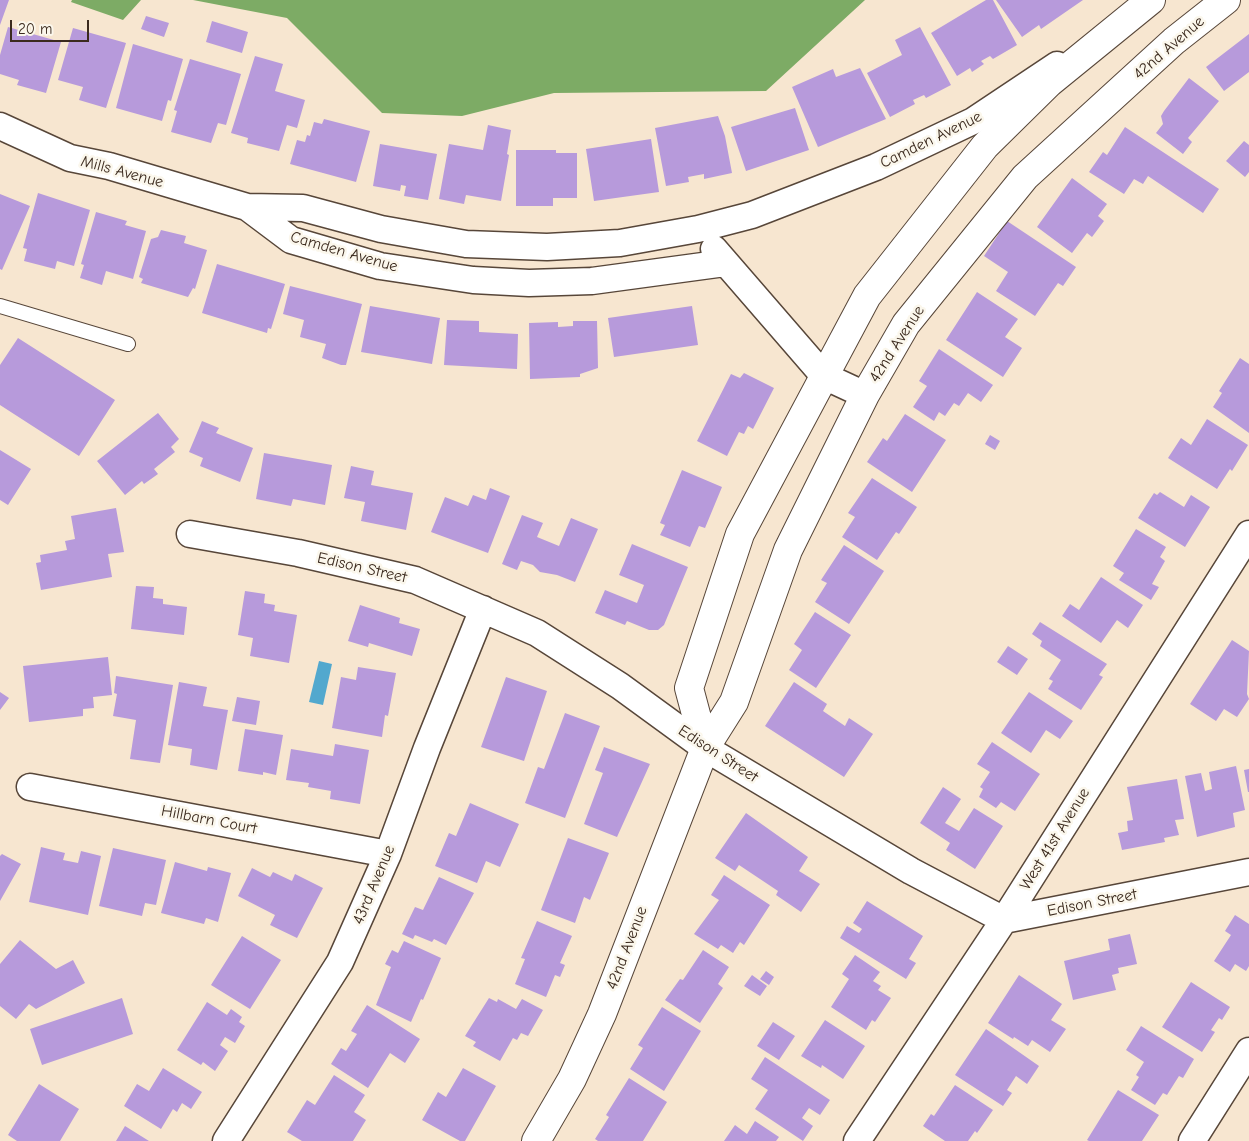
<!DOCTYPE html>
<html>
<head>
<meta charset="utf-8">
<style>
  body { margin:0 }
  #map { position:relative; width:1249px; height:1141px; overflow:hidden; background:#f7e6d0; font-family:"Comic Neue",sans-serif }
  canvas { display:block }
  .scale { position:absolute; left:10px; top:20px; width:79px; height:22px; box-sizing:border-box; border:2px solid #3b2a1e; border-top:0; padding-left:6px; font-size:15px; line-height:18px; white-space:nowrap; color:#3b2a1e; -webkit-text-stroke:4px #fbf7ec; paint-order:stroke }
</style>
</head>
<body>
<div id="map">
<canvas width="1249" height="1141"></canvas>
<div class="scale">20 m</div>
</div>
<script>
const context = document.querySelector('canvas').getContext('2d');
context.lineJoin = 'round';
function paint(path, color) { context.fillStyle = color; context.fill(path, 'evenodd'); }
const shape = rows => new Path2D(rows.map(r => 'M' + r).join(''));
function strokePath(path, color, width, dash) { context.strokeStyle = color; context.lineWidth = width; context.lineCap = dash ? 'butt' : 'round'; context.setLineDash(dash || []); context.stroke(path); }
function drawText(font, color, halo, rows, align = 'center') {
  context.font = font + ' "Comic Neue",sans-serif'; context.lineWidth = 5; context.setLineDash([]); context.textBaseline = 'middle'; context.strokeStyle = halo; context.fillStyle = color; for (const [text, x, y, turn = 0] of rows) {
    context.save(); context.translate(x, y); context.rotate((+turn || 0) * Math.PI / 180); context.textAlign = isNaN(turn) ? turn : align; if (halo) context.strokeText(text, 0, 0); context.fillText(text, 0, 0); context.restore();
  }
}
const forest = shape([
  [72,0,141,0,123,20,71,2],
  [193,0,865,0,766,91,554,93,462,116,382,113,287,18]
]);
const water = shape([
  [319,661,332,664,323,705,309,702]
]);
const building = shape([
  [0,0,9,0,0,25],
  [986,0,993,0,1017,45,993,59,990,56,981,61,984,64,972,72,970,68,957,76,931,33],
  [996,0,1083,0,1041,29,1039,25,1022,37],
  [146,16,169,23,164,37,141,29],
  [212,21,248,32,242,53,206,42],
  [8,27,61,42,46,93,17,85,19,80,0,74,0,55],
  [920,27,951,85,926,98,924,95,913,100,915,104,890,117,867,73,902,55,895,40],
  [73,28,126,43,106,108,79,100,83,87,58,80],
  [1249,34,1249,72,1224,91,1206,67],
  [133,44,183,59,171,101,168,100,162,121,116,108],
  [255,56,283,64,275,91,305,100,297,128,287,125,279,151,247,143,248,138,231,133],
  [190,59,241,74,226,125,218,123,211,143,171,132,177,111,174,110],
  [860,68,886,119,818,147,792,87,833,69,836,77],
  [1189,78,1219,101,1188,138,1192,142,1183,154,1156,133,1163,124,1161,116,1164,111],
  [795,108,809,150,746,171,731,127],
  [718,116,725,136,732,173,704,179,704,174,688,177,689,182,666,186,655,128],
  [324,119,370,131,356,182,290,164,297,140,305,142,307,135,310,136,314,122,322,124],
  [488,125,511,130,507,154,509,155,501,201,466,195,464,204,439,199,449,144,483,150],
  [1125,127,1219,189,1203,213,1148,176,1143,184,1134,179,1124,194,1089,172,1103,152,1107,155],
  [651,139,659,192,594,201,586,149],
  [1244,141,1249,145,1249,172,1245,177,1226,161],
  [380,144,437,154,428,200,404,196,406,186,401,185,400,191,373,186],
  [516,150,556,150,556,153,577,153,577,198,553,198,553,206,516,206],
  [1072,178,1107,204,1098,216,1104,221,1092,237,1087,233,1072,253,1037,227],
  [38,193,90,210,74,266,57,261,55,269,24,261,27,249,23,248],
  [0,194,30,206,2,270,0,269],
  [96,212,127,221,125,225,146,231,133,279,106,271,102,285,80,278,84,265,81,264],
  [1007,221,1076,267,1063,286,1058,283,1035,316,996,291,1008,272,984,256],
  [161,230,186,236,184,243,207,250,195,289,193,288,188,297,141,283,143,279,139,277,151,239,158,237],
  [217,264,285,284,271,329,268,328,267,333,202,313],
  [290,286,362,304,346,365,341,365,322,358,326,344,300,337,304,320,283,314],
  [977,292,1018,319,1005,337,1022,348,1003,377,946,340],
  [370,306,440,318,432,364,361,352],
  [692,306,698,345,614,357,608,318],
  [447,320,479,321,479,332,518,334,517,369,444,365],
  [573,321,597,321,598,368,580,374,580,377,530,379,529,323,558,322,558,327,573,326],
  [18,338,115,400,79,456,0,405,0,365],
  [939,349,993,385,981,402,968,393,959,406,954,403,945,416,939,412,934,421,913,407,927,386,919,381],
  [1240,358,1249,364,1249,433,1213,407,1222,393,1219,391],
  [744,373,774,388,753,429,748,426,744,434,739,432,727,456,697,441,731,374,740,378],
  [158,413,179,439,171,447,175,452,154,469,158,474,144,484,142,481,125,495,97,461],
  [905,414,946,440,912,492,867,462,883,438,887,441],
  [1207,419,1248,445,1232,471,1230,469,1217,489,1168,458,1181,438,1191,445],
  [202,421,219,428,216,433,253,448,240,482,200,466,203,458,189,452],
  [990,435,1000,441,995,450,985,444],
  [0,450,31,469,8,505,0,500],
  [264,453,332,465,325,505,293,499,291,506,256,499],
  [351,466,374,471,371,485,413,493,406,530,361,521,365,502,344,498],
  [682,470,722,487,705,528,699,526,690,547,660,535,665,525,660,523],
  [872,478,917,507,899,534,896,532,877,560,842,537,855,517,848,513],
  [490,488,510,496,488,553,431,532,445,497,468,506,473,495,486,500],
  [1160,492,1184,507,1191,495,1210,507,1185,547,1138,518,1154,493,1157,495],
  [116,508,124,552,108,554,112,577,41,590,36,563,41,562,40,555,67,550,65,541,75,539,71,516],
  [522,515,543,523,537,537,559,546,571,518,598,529,575,582,557,575,540,572,533,565,521,561,517,570,502,564],
  [1136,529,1166,547,1160,557,1165,561,1152,584,1159,587,1151,600,1119,580,1124,573,1113,566],
  [632,544,688,567,664,625,658,630,649,630,627,621,625,625,595,613,605,590,637,603,644,585,619,575],
  [844,545,884,571,849,624,815,602,827,583,821,580],
  [1101,577,1143,605,1128,628,1117,620,1101,643,1062,616,1070,604,1079,610],
  [136,586,154,587,153,598,163,599,163,604,187,607,184,635,131,629],
  [245,591,265,594,264,603,275,605,274,611,297,615,289,663,250,656,253,638,238,635],
  [360,605,400,618,399,623,420,629,412,656,369,643,368,647,348,641],
  [815,612,851,635,816,688,789,670,802,650,794,644],
  [1040,622,1107,664,1099,675,1103,677,1081,710,1048,689,1053,681,1049,679,1061,660,1040,646,1042,641,1032,634],
  [1232,640,1249,651,1247,694,1249,699,1237,717,1224,709,1216,721,1190,704],
  [1008,646,1028,659,1017,675,997,662],
  [108,657,112,695,93,697,94,708,83,709,83,716,29,722,23,666],
  [358,667,396,673,388,716,385,715,382,737,332,728,341,677,356,680],
  [116,676,173,685,160,763,130,759,136,720,113,716,117,694,114,693],
  [506,677,547,691,524,761,481,747],
  [179,682,207,687,203,706,228,710,217,770,190,765,192,749,168,745],
  [794,682,827,704,823,711,845,726,849,718,873,734,844,777,765,726],
  [0,692,9,698,0,710],
  [1029,692,1073,721,1060,739,1046,730,1031,753,1001,733],
  [237,697,260,701,256,725,232,721],
  [565,713,600,726,565,818,525,803,538,767,544,769],
  [245,729,283,735,276,775,263,772,263,775,238,771],
  [992,742,1040,774,1015,811,1001,802,996,808,979,797,983,789,980,787,990,772,977,764],
  [335,744,369,750,360,804,330,799,331,791,308,787,309,783,286,780,291,749,333,756],
  [604,747,650,764,617,837,584,824,603,773,595,770],
  [1236,766,1245,810,1233,813,1235,827,1197,837,1185,776,1201,773,1205,791,1212,789,1209,772],
  [1249,769,1249,792,1248,792,1244,770],
  [1177,779,1184,819,1175,820,1179,835,1164,838,1165,842,1122,850,1118,833,1128,831,1127,821,1133,820,1127,787],
  [943,787,961,799,945,823,959,831,974,808,1003,826,975,869,946,850,950,843,920,823],
  [470,803,519,824,500,867,486,861,477,883,435,866,449,833,456,836],
  [746,813,808,857,799,871,820,884,801,912,776,895,778,891,739,865,735,871,715,858],
  [568,838,609,853,590,900,584,897,575,923,541,910],
  [41,847,65,853,63,860,78,863,81,851,101,856,88,915,29,902],
  [113,848,166,860,156,905,145,903,142,916,99,906],
  [2,854,21,864,0,901,0,856],
  [175,862,207,871,208,867,231,873,218,922,206,918,204,924,161,913],
  [252,868,270,877,273,872,292,881,295,874,323,888,297,938,270,925,275,915,238,896],
  [724,875,770,905,744,945,740,942,733,953,721,945,718,949,694,934,719,900,711,895],
  [439,877,474,893,446,945,434,939,432,942,415,935,413,939,402,934,415,907,423,910],
  [867,901,923,936,909,959,916,963,906,979,840,938,847,926,859,933,862,929,853,923],
  [1235,915,1249,924,1249,966,1246,971,1235,964,1230,972,1214,961,1231,935,1225,931],
  [537,921,572,936,560,963,565,965,560,977,555,975,546,997,515,984,525,959,521,958],
  [1130,934,1137,964,1118,968,1119,973,1112,975,1116,990,1073,1000,1064,961,1110,950,1108,939],
  [242,936,281,960,250,1009,211,985],
  [20,940,56,969,73,960,85,983,36,1009,29,1004,16,1019,0,1006,0,964],
  [404,941,441,958,423,1000,421,999,411,1022,376,1005,391,967,385,964,392,950,398,953],
  [703,950,729,967,718,984,723,988,700,1023,665,1000,680,979,683,980],
  [855,955,880,972,873,981,881,986,878,990,891,998,875,1022,872,1020,866,1030,831,1007,849,979,842,974],
  [766,971,774,977,769,985,760,979],
  [752,975,767,986,760,996,744,986],
  [1019,975,1062,1004,1051,1020,1066,1029,1050,1052,1032,1040,1028,1046,1014,1037,1013,1039,988,1023],
  [1191,982,1230,1007,1222,1020,1219,1018,1211,1030,1215,1032,1202,1052,1162,1027],
  [122,998,133,1034,42,1065,30,1029],
  [489,998,497,1002,498,999,516,1009,522,999,543,1010,528,1036,521,1033,517,1040,513,1038,500,1061,473,1046,476,1042,465,1036],
  [207,1002,227,1015,231,1009,242,1017,239,1022,245,1026,235,1043,225,1037,220,1045,228,1051,215,1071,203,1062,201,1065,177,1050],
  [367,1005,420,1039,405,1063,390,1053,368,1088,331,1064,341,1048,346,1051,357,1034,351,1031],
  [662,1007,701,1031,664,1091,630,1069,643,1048,638,1045],
  [825,1020,865,1046,843,1079,822,1065,821,1068,801,1056],
  [773,1022,795,1036,779,1060,757,1046],
  [1141,1026,1194,1059,1183,1078,1179,1076,1167,1095,1163,1093,1155,1105,1131,1090,1139,1077,1136,1075,1144,1062,1126,1050],
  [986,1029,1039,1066,1027,1084,1016,1076,1007,1090,1012,1093,1003,1106,955,1075],
  [765,1057,830,1100,820,1115,809,1108,802,1118,813,1126,803,1141,755,1109,768,1090,751,1079],
  [163,1068,202,1092,191,1109,182,1103,177,1112,173,1109,161,1129,124,1106,137,1084,149,1091],
  [463,1068,496,1086,465,1141,460,1141,422,1120,438,1092,446,1097],
  [334,1075,365,1095,354,1112,366,1120,353,1141,302,1141,287,1132,307,1100,315,1105],
  [629,1078,667,1102,643,1141,598,1141,595,1139,609,1117,606,1115],
  [39,1084,79,1109,60,1141,17,1141,8,1135],
  [955,1085,993,1110,977,1133,975,1131,968,1141,945,1141,923,1126,931,1114,934,1116],
  [1118,1090,1159,1115,1142,1141,1089,1141,1087,1140],
  [755,1121,779,1137,776,1141,724,1141,735,1125,747,1134],
  [125,1126,149,1141,116,1141]
]);
const lane = shape([
  [0,306,128,344]
]);
const street = shape([
  [0,126,70,158,109,166,247,207,303,208,381,229,466,244,547,247,620,243,698,229,752,215,876,167,973,121,1057,65],
  [247,207,291,240,380,266,473,280,529,283,592,281,725,263],
  [714,249,824,376,865,395],
  [190,534,298,553,415,580,537,633,620,686,705,748,911,871,1004,920,1249,872],
  [30,787,388,854],
  [226,1141,340,962,388,854,427,748,483,609],
  [857,1141,1004,920,1249,534],
  [1192,1141,1249,1051]
]);
const secondary = shape([
  [705,748,689,688,740,534,867,296,985,146,1049,83,1151,0],
  [536,1141,572,1079,602,1014,705,748,734,702,788,550,865,395,906,324,1025,177,1174,41,1226,0]
]);
const streetNames = [
  ["42nd Avenue",1169,48,-41],
  ["Camden Avenue",931,140,-26],
  ["Mills Avenue",122,172,15],
  ["Camden Avenue",344,252,16],
  ["42nd Avenue",897,344,-57],
  ["Edison Street",362,568,13],
  ["Edison Street",718,754,33],
  ["Hillbarn Court",209,820,11],
  ["West 41st Avenue",1055,839,-58],
  ["43rd Avenue",374,885,-67],
  ["Edison Street",1092,903,-11],
  ["42nd Avenue",627,948,-69]
];
paint(forest, '#7dab65');
paint(water, '#52a8ce');
paint(building, '#b79adb');
strokePath(lane, '#574639', 16);
strokePath(street, '#574639', 29);
strokePath(secondary, '#574639', 30);
strokePath(lane, '#fff', 14);
strokePath(street, '#fff', 26);
strokePath(secondary, '#fff', 28);
drawText('16px', '#3b2a1e', '#fbf7ec', streetNames);
</script>
</body>
</html>
